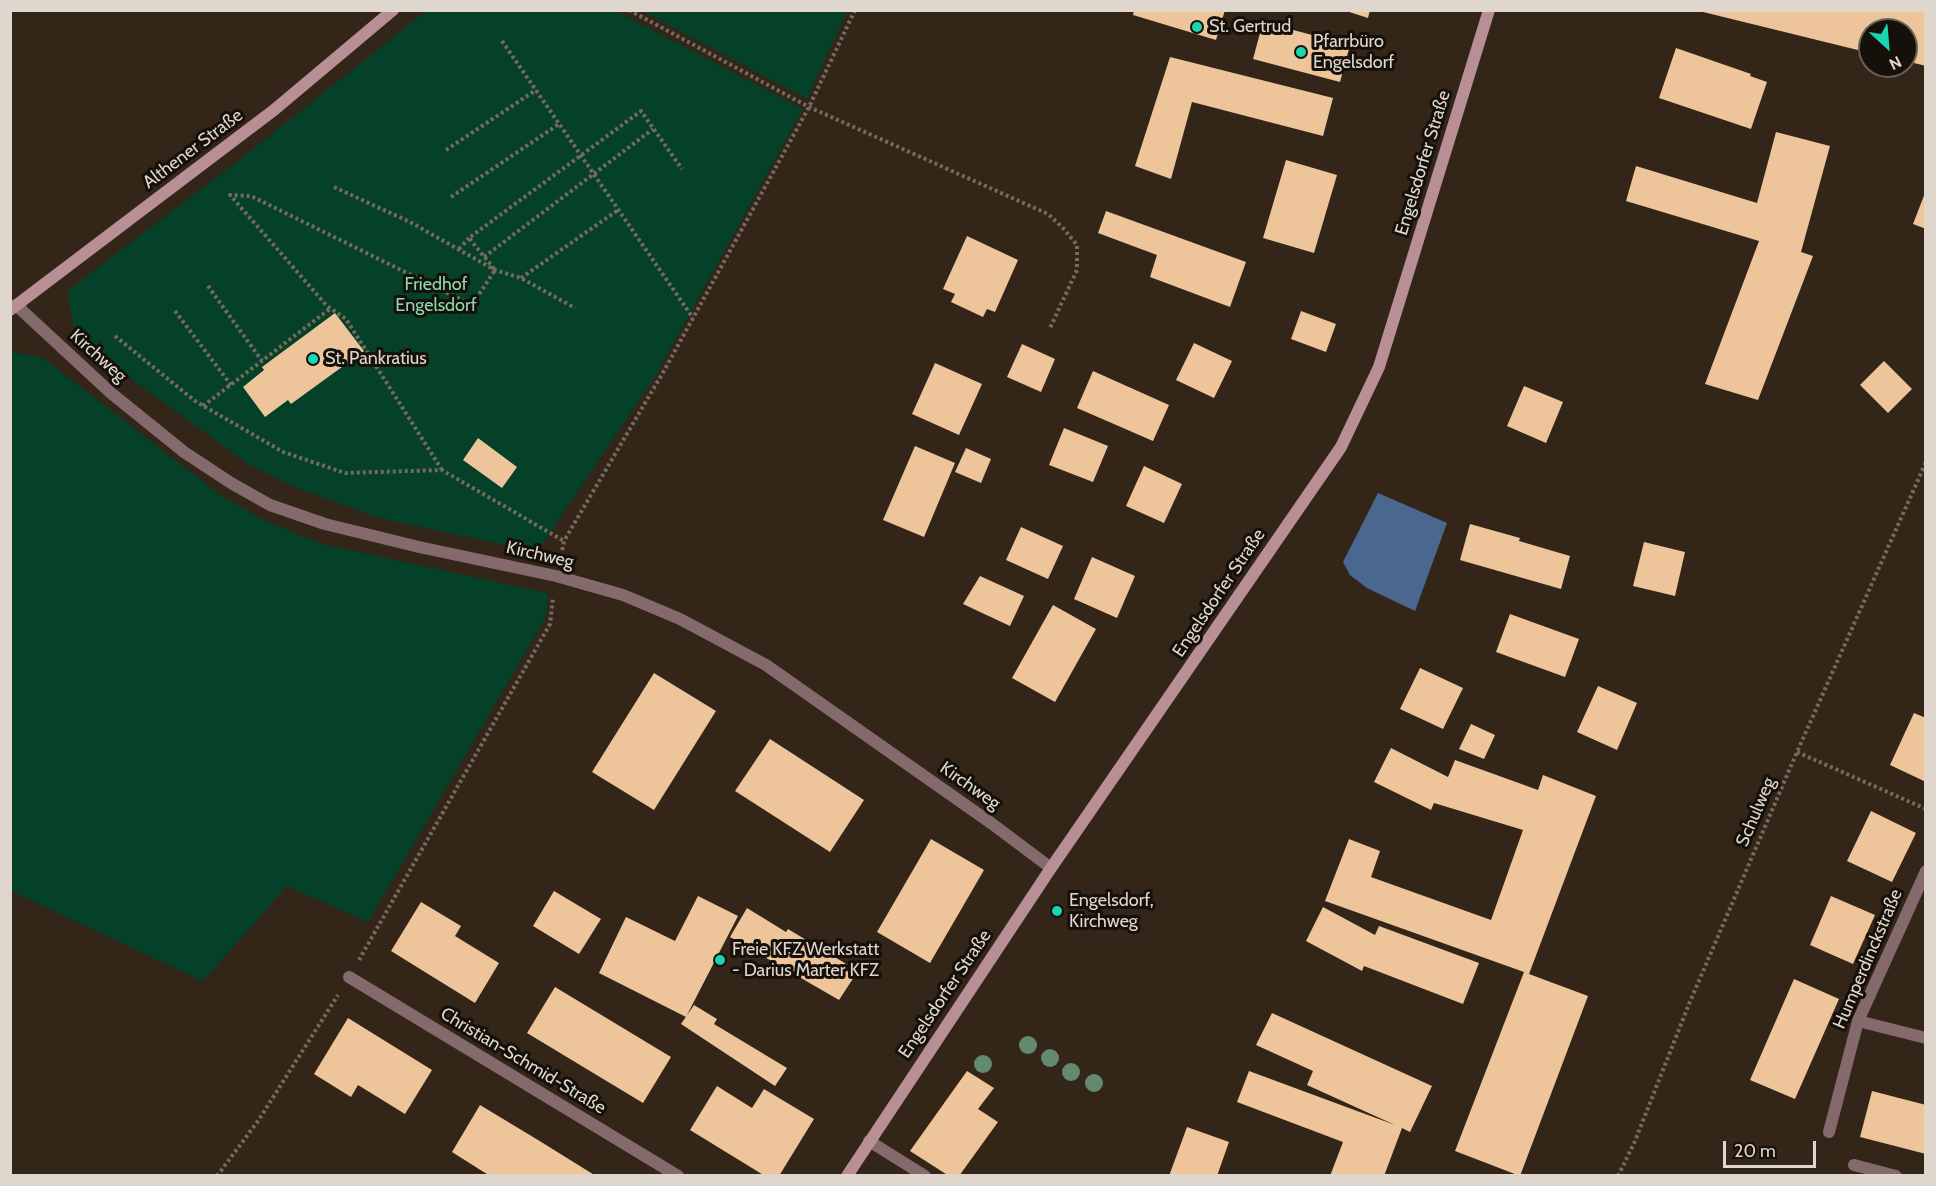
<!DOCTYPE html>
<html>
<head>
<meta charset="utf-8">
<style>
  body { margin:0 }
  #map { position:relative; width:1936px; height:1186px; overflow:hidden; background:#332618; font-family:Cabin,sans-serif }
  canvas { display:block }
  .frame { position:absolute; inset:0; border:12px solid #dfd6cd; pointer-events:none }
  .north { position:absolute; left:1858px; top:18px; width:60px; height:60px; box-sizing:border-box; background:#16100a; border:2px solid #665f58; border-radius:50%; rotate:154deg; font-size:16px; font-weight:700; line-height:24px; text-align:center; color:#dfd6cd }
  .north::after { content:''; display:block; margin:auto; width:21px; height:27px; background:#1ad5b2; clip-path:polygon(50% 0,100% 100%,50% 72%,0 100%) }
  .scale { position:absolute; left:1723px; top:1141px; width:93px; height:27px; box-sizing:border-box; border:3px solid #dfd6cd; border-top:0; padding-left:8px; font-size:18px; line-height:21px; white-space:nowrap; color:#dfd6cd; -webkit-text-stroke:4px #16100a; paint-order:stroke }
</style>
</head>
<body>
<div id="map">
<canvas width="1936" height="1186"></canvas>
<div class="frame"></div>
<div class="north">N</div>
<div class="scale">20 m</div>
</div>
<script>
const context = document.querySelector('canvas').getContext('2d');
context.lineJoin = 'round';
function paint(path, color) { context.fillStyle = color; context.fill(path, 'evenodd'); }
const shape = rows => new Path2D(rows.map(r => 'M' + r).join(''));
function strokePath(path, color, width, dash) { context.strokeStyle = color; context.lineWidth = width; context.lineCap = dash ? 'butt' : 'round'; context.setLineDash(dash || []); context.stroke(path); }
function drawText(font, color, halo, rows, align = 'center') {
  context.font = font + ' Cabin,sans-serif'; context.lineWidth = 6; context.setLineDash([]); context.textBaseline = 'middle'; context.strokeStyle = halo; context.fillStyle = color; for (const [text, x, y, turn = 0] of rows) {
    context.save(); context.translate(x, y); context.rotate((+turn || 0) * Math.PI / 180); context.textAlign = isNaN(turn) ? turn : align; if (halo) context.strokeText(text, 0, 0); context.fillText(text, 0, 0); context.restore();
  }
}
const green = shape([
  [426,11,616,11,803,109,656,375,537,552,379,518,295,487,248,464,90,349,74,326,67,291,238,161],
  [643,11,847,11,807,99],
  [11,352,42,357,222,496,264,520,322,544,548,593,546,617,368,922,287,886,203,981,11,891]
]);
const water = shape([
  [1378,493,1447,523,1415,611,1367,588,1350,575,1343,562]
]);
const building = shape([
  [1134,10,1225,10,1216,40,1133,15],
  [1343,10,1370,10,1368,18],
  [1695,10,1926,10,1926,66,1906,61,1906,30,1870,30,1870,53],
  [1263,22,1350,45,1340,82,1253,59],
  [1676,48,1751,74,1750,76,1767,82,1751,129,1659,98],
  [1170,57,1333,98,1323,136,1192,102,1171,179,1135,166],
  [1776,132,1830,146,1801,252,1813,256,1758,400,1705,384,1759,241,1626,201,1636,166,1757,203],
  [1286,160,1337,175,1314,253,1263,238],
  [1925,193,1926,193,1926,229,1913,224],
  [1106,211,1246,262,1230,307,1150,277,1157,255,1098,233],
  [967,236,1018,260,995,312,987,309,983,317,951,302,955,294,943,289],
  [1301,311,1336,324,1326,352,1291,339],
  [335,313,364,351,291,404,288,400,265,417,243,387,264,370,262,367],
  [1194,343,1232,361,1214,398,1176,380],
  [1022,344,1055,359,1041,392,1007,377],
  [1884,361,1912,389,1888,413,1860,385],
  [935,363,982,384,959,435,912,414],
  [1093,371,1169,405,1153,441,1077,408],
  [1524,386,1563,402,1546,443,1507,426],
  [1064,428,1108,446,1093,482,1049,465],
  [478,438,517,467,502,488,463,460],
  [915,446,955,463,924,537,883,520],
  [966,448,991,459,981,483,955,472],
  [1144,466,1182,484,1164,523,1126,506],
  [1470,524,1520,538,1519,541,1570,556,1561,589,1460,560],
  [1021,527,1063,546,1048,579,1006,560],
  [1644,542,1685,552,1675,596,1633,586],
  [1092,557,1135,576,1117,618,1074,599],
  [980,576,1024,596,1010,626,963,604],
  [1053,605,1096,629,1055,702,1012,678],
  [1510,614,1579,639,1565,677,1496,652],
  [1420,668,1463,688,1443,729,1400,709],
  [654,673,716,711,654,810,592,772],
  [1598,686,1637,703,1617,750,1577,732],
  [1914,713,1926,718,1926,782,1890,765],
  [1471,724,1495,735,1484,759,1459,749],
  [770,739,864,800,830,852,735,791],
  [1391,748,1448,777,1455,760,1538,790,1543,775,1596,796,1529,974,1588,996,1520,1176,1455,1151,1524,972,1325,901,1349,839,1380,851,1371,877,1491,920,1523,830,1434,803,1431,810,1374,782],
  [1871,811,1916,833,1892,882,1847,861],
  [931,839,984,870,930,963,877,932],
  [554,891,601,919,579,954,533,926],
  [698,896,738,916,686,1017,599,973,626,917,675,941],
  [1831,896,1875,915,1853,964,1810,945],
  [421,902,461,926,455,936,499,963,475,1003,391,951],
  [1323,907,1375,935,1379,926,1479,963,1463,1004,1364,966,1362,971,1306,941],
  [747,908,786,932,788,929,858,971,839,1000,730,937],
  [1794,979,1839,999,1795,1099,1750,1080],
  [555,987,671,1057,643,1103,527,1033],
  [694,1005,717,1019,714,1024,787,1068,775,1086,681,1024],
  [1272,1013,1432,1086,1410,1132,1402,1128,1384,1176,1330,1176,1343,1142,1237,1102,1249,1071,1395,1125,1307,1085,1313,1071,1256,1045],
  [348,1018,432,1070,405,1114,358,1085,351,1097,314,1074],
  [967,1071,994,1088,978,1109,998,1122,959,1176,949,1176,910,1151],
  [717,1086,752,1108,764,1089,814,1119,779,1176,765,1176,690,1130],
  [1872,1091,1926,1105,1926,1154,1860,1137],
  [480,1105,538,1140,596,1176,490,1176,452,1152],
  [1187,1127,1229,1142,1217,1176,1169,1176]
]);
const path = shape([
  [629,10,809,107,1048,214,1064,229,1077,245,1077,270,1050,328],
  [502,41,693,318],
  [446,150,536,90],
  [334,187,410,222,495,270,521,278,575,308],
  [451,197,559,124],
  [459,249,469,238],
  [484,257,653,129],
  [521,278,618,210],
  [208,286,262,361],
  [175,311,231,385],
  [115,336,195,401,283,452,345,473,442,470,564,541],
  [203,406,331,308],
  [442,470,346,319,327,306,230,195,251,196,472,305,495,270,469,238,641,111,682,169],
  [561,556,564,541,665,369,809,107,855,10],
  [1797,752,1926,809],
  [359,960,550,624,553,598],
  [217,1176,258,1121,338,995],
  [1618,1176,1635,1141,1689,1004,1797,752,1926,462]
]);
const lane = shape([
  [869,1141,925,1176]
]);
const street = shape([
  [16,305,111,393,184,452,231,483,270,505,325,524,419,547,556,576,623,595,680,619,766,665,991,823,1051,868],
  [349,977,678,1176],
  [1858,1021,1926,1038],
  [1829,1132,1858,1021,1926,871],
  [1854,1165,1896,1176]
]);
const secondary = shape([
  [10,310,274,110,393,10],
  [847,1176,1051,868,1341,447,1379,367,1489,10]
]);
const trees = [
  [1028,1045],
  [1050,1058],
  [983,1064],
  [1071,1072],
  [1094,1083]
];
const markers = [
  [1197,27,6,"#1ad5b2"],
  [1301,52,6,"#1ad5b2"],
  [313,359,6,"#1ad5b2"],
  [1057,911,6,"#1ad5b2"],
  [720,960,6,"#1ad5b2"]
];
const poiNames = [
  ["St. Gertrud",1209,27],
  ["Pfarrbüro",1313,42],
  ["Engelsdorf",1313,63],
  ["St. Pankratius",325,359],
  ["Engelsdorf,",1069,901],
  ["Kirchweg",1069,922],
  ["Freie KFZ Werkstatt",732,950],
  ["- Darius Marter KFZ",732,971]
];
const streetNames = [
  ["Althener Straße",193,149,-37],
  ["Engelsdorfer Straße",1423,163,-73],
  ["Kirchweg",98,356,42],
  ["Kirchweg",540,555,13],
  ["Engelsdorfer Straße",1219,593,-56],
  ["Kirchweg",970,786,35],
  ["Schulweg",1756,812,-67],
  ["Humperdinckstraße",1868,959,-67],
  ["Engelsdorfer Straße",945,994,-56],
  ["Christian-Schmid-Straße",523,1061,31]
];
const parkNames = [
  ["Friedhof",436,285],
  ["Engelsdorf",436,306]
];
paint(green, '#054029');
paint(water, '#4a688f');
paint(building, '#eec49b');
strokePath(path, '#766a5e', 4, [3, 3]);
strokePath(lane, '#846a6d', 12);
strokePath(street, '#846a6d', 12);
strokePath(secondary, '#b78f94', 12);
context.fillStyle = '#628a6c';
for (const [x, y] of trees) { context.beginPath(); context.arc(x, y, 9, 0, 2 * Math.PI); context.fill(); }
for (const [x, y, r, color] of markers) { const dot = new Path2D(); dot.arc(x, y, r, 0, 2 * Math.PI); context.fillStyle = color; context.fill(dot); strokePath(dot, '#16100a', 2); }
drawText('18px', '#dfd6cd', '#16100a', poiNames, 'left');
drawText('18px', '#dfd6cd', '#16100a', streetNames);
drawText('18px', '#89dcb1', '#16100a', parkNames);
</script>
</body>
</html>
